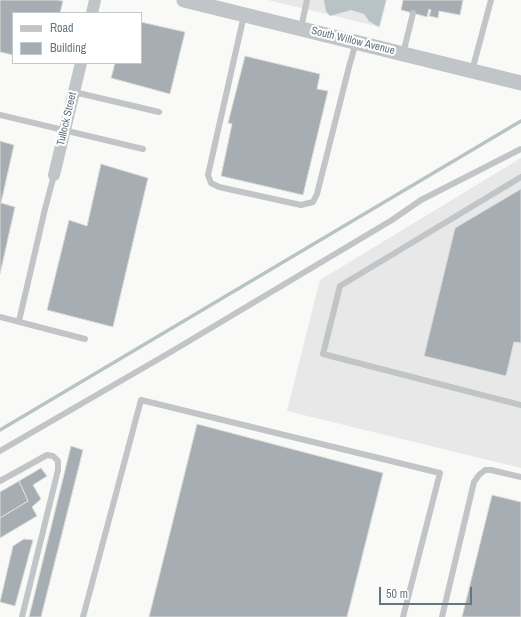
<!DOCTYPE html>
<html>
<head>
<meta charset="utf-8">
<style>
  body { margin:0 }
  #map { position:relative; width:521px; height:617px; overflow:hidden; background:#f9f9f7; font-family:"Archivo Narrow",sans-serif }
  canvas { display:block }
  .legend { position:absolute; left:12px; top:12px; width:130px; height:52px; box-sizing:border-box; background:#fff; border:1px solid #c2c8cc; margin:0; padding:5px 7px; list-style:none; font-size:12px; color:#67757f }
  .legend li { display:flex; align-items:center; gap:8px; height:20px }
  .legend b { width:20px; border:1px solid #c2c8cc }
  .scale { position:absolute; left:379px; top:587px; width:93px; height:18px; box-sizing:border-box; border:2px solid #67757f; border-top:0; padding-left:5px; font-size:12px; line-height:14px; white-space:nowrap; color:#67757f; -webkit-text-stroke:3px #fff; paint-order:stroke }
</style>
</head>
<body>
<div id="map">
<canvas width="521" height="617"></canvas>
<ul class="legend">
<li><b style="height:5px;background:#c1c5c8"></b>Road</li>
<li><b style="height:11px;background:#a7aeb3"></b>Building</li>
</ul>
<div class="scale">50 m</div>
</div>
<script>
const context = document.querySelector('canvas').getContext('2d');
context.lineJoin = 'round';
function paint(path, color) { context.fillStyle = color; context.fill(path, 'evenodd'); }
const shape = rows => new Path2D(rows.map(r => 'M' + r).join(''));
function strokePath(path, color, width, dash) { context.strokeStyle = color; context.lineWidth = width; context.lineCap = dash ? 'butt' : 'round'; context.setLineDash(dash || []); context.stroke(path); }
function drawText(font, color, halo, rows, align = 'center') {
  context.font = font + ' "Archivo Narrow",sans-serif'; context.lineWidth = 4; context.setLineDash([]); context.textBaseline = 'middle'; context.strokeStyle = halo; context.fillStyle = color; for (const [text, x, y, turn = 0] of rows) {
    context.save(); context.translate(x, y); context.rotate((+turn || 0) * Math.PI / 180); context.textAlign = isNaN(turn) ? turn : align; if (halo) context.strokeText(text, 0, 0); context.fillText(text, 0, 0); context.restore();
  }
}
const built = shape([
  [268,0,387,0,380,27],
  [521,158,521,468,287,411,320,280]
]);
const water = shape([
  [324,0,386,0,379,27,369,21,364,14,351,10,330,16,326,11]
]);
const stream = shape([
  [0,430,521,121]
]);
const building = shape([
  [0,0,57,0,63,1,60,13,13,13,13,55,0,52,0,0],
  [403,0,463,0,460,15,439,11,438,18,429,16,431,10,429,9,427,17,401,10,403,0],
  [141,22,185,32,170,94,111,78,115,63,141,63,141,22],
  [245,56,320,74,317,89,328,91,303,195,221,176,232,124,228,123,245,56],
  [0,141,14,145,1,203,15,207,0,274,0,141],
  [101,164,148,178,113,327,47,310,69,220,87,226,101,164],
  [521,189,521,343,514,342,506,376,424,356,455,228,521,189],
  [197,424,383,473,347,617,149,617,197,424],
  [71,446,83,450,41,617,29,617,71,446],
  [41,468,47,476,33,485,41,499,32,507,37,516,0,538,0,518,28,501,19,481,41,468],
  [19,481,28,501,0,518,0,492,19,481],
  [492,495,521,502,521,617,462,617,492,495],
  [24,539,33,540,15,606,0,602,13,546,24,539]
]);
const service = shape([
  [244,15,208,175,211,183,219,187,301,205,313,202,317,194,350,63,351,60,356,42],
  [301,28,307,0],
  [403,54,413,13],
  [472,71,491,0],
  [74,92,159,112],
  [0,115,143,149],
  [521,177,340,286,323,354,521,405],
  [0,317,85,339],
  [19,321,45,209,54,175],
  [0,451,169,353,392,220,421,200,521,149],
  [0,481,47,455,53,456,58,461,58,470,22,617],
  [83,617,141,400,440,473,403,617],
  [442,617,474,482,479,475,485,470,491,470,521,477]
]);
const minor = shape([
  [92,13,95,0],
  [54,175,81,63]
]);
const tertiary = shape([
  [184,0,521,83]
]);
const streetNames = [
  ["South Willow Avenue",353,41,14],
  ["Tullock Street",67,119,-77]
];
paint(built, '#e7e8e7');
paint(water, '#b8c3c6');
strokePath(stream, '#b8c3c6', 3.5);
paint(building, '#a7aeb3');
strokePath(building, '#dbdbd9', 1);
strokePath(service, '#c1c5c8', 6);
strokePath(minor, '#c1c5c8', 12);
strokePath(tertiary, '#c1c5c8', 15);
drawText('11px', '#67757f', '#fff', streetNames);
</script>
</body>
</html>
